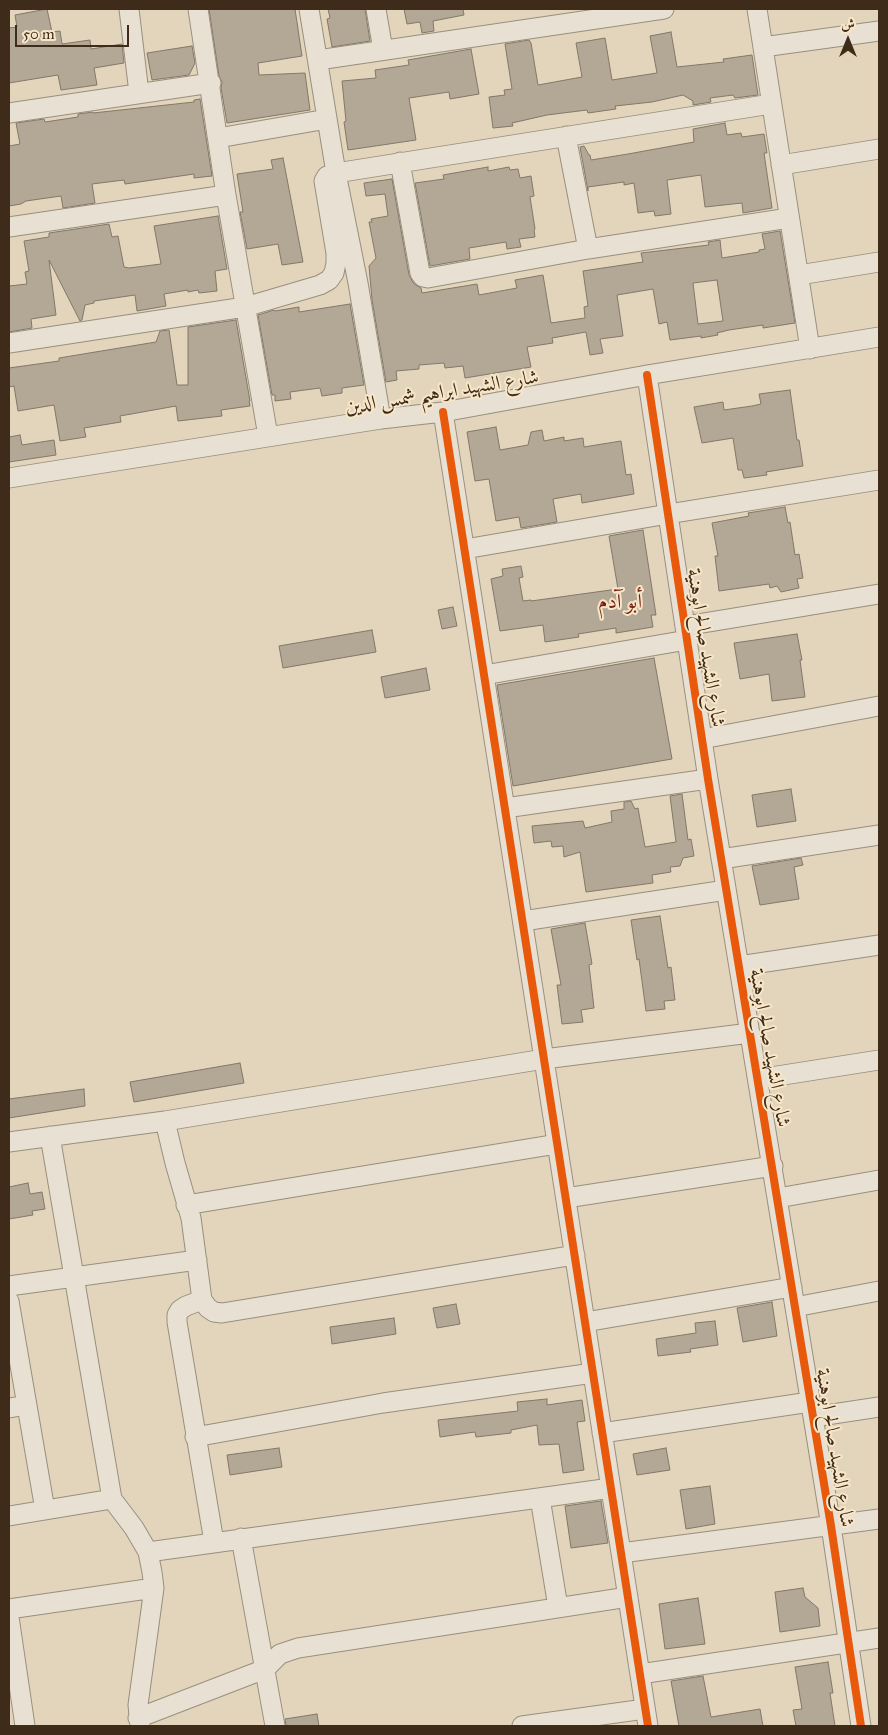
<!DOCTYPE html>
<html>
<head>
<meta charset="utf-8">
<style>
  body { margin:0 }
  #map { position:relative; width:888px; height:1735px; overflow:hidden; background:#e3d5bb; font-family:"IM FELL Great Primer",Amiri,serif }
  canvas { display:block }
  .frame { position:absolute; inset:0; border:10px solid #3f2b1a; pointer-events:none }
  .north { position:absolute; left:823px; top:15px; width:50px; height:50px; -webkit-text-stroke:4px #f7e6c8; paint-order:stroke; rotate:0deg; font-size:14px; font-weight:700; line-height:20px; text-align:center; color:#3f2b1a }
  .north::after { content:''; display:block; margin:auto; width:18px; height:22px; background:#3f2b1a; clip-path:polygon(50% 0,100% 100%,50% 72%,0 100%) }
  .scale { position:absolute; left:15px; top:25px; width:114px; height:22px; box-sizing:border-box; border:2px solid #3f2b1a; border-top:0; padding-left:6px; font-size:15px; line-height:18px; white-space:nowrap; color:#3f2b1a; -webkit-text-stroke:4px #f7e6c8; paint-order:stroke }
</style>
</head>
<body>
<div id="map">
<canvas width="888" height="1735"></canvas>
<div class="frame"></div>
<div class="north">ش</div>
<div class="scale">50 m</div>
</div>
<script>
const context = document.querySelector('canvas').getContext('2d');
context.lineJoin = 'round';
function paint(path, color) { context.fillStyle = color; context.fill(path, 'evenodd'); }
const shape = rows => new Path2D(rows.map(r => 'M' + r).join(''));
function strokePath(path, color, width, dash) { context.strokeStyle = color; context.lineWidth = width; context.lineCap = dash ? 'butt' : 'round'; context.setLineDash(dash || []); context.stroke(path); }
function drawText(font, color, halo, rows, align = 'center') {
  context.font = font + ' "IM FELL Great Primer",Amiri,serif'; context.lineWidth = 4; context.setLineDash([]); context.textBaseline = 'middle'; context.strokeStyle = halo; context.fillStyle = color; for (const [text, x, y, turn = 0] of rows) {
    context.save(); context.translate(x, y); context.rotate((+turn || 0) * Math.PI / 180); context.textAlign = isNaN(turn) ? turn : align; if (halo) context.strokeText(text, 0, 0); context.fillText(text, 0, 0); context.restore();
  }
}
const building = shape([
  [47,9,52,32,60,31,62,44,90,40,91,49,122,44,124,63,94,68,97,85,61,90,58,75,9,83,9,28,17,27,15,15,47,9],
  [209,9,295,9,302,56,258,63,259,75,305,73,310,110,227,123,221,88,222,82,219,76,209,9],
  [328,9,365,9,370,41,332,47,327,19,330,18,328,9],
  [404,9,463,9,464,15,433,21,434,31,422,33,420,22,407,24,404,9],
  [671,32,677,67,724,62,723,59,752,55,758,95,735,98,733,95,710,98,711,102,693,105,693,101,683,95,652,102,615,106,616,109,588,113,587,110,547,115,512,123,513,126,493,128,489,97,505,95,504,90,512,89,505,44,529,40,531,43,538,85,582,77,576,43,605,38,612,80,657,73,650,36,671,32],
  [192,46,195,63,189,75,152,80,147,53,192,46],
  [471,49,479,94,450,99,449,92,409,98,416,140,348,150,344,122,346,121,342,81,376,78,375,70,409,65,408,60,471,49],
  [200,99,212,176,194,178,194,174,125,184,124,180,92,184,95,203,63,208,61,196,26,201,21,204,9,206,9,146,20,144,16,123,44,119,45,122,78,117,78,114,93,112,93,113,194,102,194,100,200,99],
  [725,123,727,135,741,133,742,137,764,134,767,153,764,153,772,208,743,213,742,203,705,207,701,175,667,180,671,214,655,216,654,211,638,213,634,183,624,185,624,182,588,187,588,191,580,147,584,146,589,155,590,155,591,160,628,154,694,142,693,129,725,123],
  [283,158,303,262,282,265,278,244,247,249,240,212,243,212,237,174,273,169,271,160,283,158],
  [488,167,488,171,509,167,510,170,518,169,520,178,531,176,534,196,530,197,535,229,534,230,535,237,519,239,521,247,507,249,506,242,469,248,470,259,430,266,415,183,444,179,443,175,488,167],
  [392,179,409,275,414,284,421,288,422,293,477,284,479,295,517,288,515,280,543,275,551,323,585,318,584,307,588,306,583,271,643,262,641,253,709,245,708,242,720,240,722,258,759,252,759,250,765,249,762,234,780,231,795,323,763,328,763,325,729,330,717,333,718,335,701,338,701,336,670,340,667,322,659,324,653,289,617,295,623,336,600,339,603,353,590,355,586,332,552,338,553,343,527,347,531,367,465,378,463,366,445,368,444,363,419,365,419,369,396,371,397,380,386,382,372,300,369,266,376,258,369,222,372,222,371,219,388,216,385,194,366,196,364,183,392,179],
  [717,280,723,321,698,324,693,283,717,280],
  [218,216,227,269,215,271,217,291,199,293,198,290,188,292,188,290,164,294,166,306,137,311,135,295,94,301,94,303,85,305,82,320,80,321,49,260,56,315,31,319,32,328,9,332,9,286,27,284,25,272,29,271,24,241,49,237,49,233,109,224,112,237,118,236,124,267,129,268,161,264,154,226,218,216],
  [350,304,364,385,342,388,342,393,322,396,320,388,290,392,291,399,275,401,275,395,272,395,258,315,274,310,275,311,299,307,299,312,350,304],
  [236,320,250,401,249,401,250,406,221,410,222,416,178,421,176,406,120,416,121,422,84,428,86,437,60,441,54,405,18,411,14,386,9,387,9,368,59,361,59,358,156,342,160,331,169,330,177,385,188,385,188,327,236,320],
  [790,390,797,440,799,440,803,466,766,472,767,475,744,478,742,470,738,470,733,438,702,443,694,407,723,402,724,410,752,406,761,404,759,394,790,390],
  [496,427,500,450,528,445,531,432,542,430,544,441,564,437,564,441,583,438,584,447,621,441,626,475,631,474,634,494,582,503,581,494,553,499,557,522,521,528,519,517,496,521,489,479,475,481,467,432,496,427],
  [20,435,22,445,54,440,56,455,9,462,9,437,20,435],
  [785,507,788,523,790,522,795,555,799,554,803,578,797,579,799,588,781,592,777,586,770,588,769,584,719,591,715,556,718,556,712,523,749,516,748,513,785,507],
  [643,530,656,615,651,615,653,627,616,633,616,628,578,634,579,637,545,642,543,625,500,631,491,579,503,576,502,569,521,566,523,577,519,578,523,601,531,600,531,601,618,589,609,536,643,530],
  [453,607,457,626,442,629,438,610,453,607],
  [372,630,376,652,283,668,279,646,372,630],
  [797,634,802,660,800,660,805,697,772,701,769,674,740,679,734,643,797,634],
  [654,658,672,759,513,786,497,685,654,658],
  [426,668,430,690,385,698,381,677,426,668],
  [791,789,796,821,757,827,752,795,791,789],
  [682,794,688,840,691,839,694,856,683,858,680,866,670,867,671,872,652,875,653,883,586,892,580,852,564,857,563,846,552,847,551,841,534,843,532,826,583,821,585,828,612,822,611,811,624,809,624,802,631,801,635,809,638,808,645,847,676,842,670,796,682,794],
  [801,858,803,865,794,867,799,899,760,905,752,866,801,858],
  [660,916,668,968,671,967,675,1000,664,1001,665,1009,646,1011,639,959,637,960,631,920,660,916],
  [585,923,592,964,589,965,594,1008,581,1010,583,1022,562,1024,557,985,561,985,551,929,585,923],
  [240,1063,244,1083,134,1102,130,1082,240,1063],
  [84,1089,85,1106,9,1118,9,1099,84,1089],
  [28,1183,30,1194,42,1192,45,1209,32,1211,33,1215,9,1219,9,1187,28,1183],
  [772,1302,777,1336,743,1342,737,1308,772,1302],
  [456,1304,460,1324,437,1328,433,1308,456,1304],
  [394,1318,396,1334,332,1344,330,1327,394,1318],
  [715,1321,718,1345,690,1349,691,1352,658,1356,656,1339,696,1333,695,1323,715,1321],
  [547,1399,547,1405,582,1400,585,1421,577,1422,584,1470,563,1473,559,1444,539,1445,537,1425,511,1430,511,1433,476,1437,475,1432,440,1437,438,1420,518,1411,517,1402,547,1399],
  [279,1448,282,1467,230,1475,227,1455,279,1448],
  [666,1448,670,1470,637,1475,633,1454,666,1448],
  [710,1486,715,1524,686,1529,680,1490,710,1486],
  [601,1501,608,1543,571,1548,565,1506,601,1501],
  [803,1588,805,1597,818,1608,820,1626,780,1632,775,1592,803,1588],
  [698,1598,705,1644,665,1649,659,1604,698,1598],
  [828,1662,833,1693,830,1693,835,1726,796,1726,793,1710,802,1709,795,1667,828,1662],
  [703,1676,711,1717,760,1709,763,1726,679,1726,671,1681,703,1676],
  [317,1714,319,1726,286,1726,285,1719,317,1714]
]);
const street = shape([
  [129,9,139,93],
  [198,9,226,195,268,436],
  [309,9,336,173,358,283,381,419],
  [376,9,383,50],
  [757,9,810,349],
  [763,47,879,31],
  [318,60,664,9],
  [9,113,211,83],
  [566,136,588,249],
  [218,138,327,119],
  [400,162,420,273,423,277,428,278,588,249,789,218],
  [781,165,879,149],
  [9,227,226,195],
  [799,275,879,262],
  [9,343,245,307,320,285,329,280,334,273,336,263,336,253,324,181,327,176,336,173,771,104],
  [647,375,708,779,831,1526,861,1726],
  [443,412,648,1726],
  [9,478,381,419,443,412,647,375,879,337],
  [465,549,668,514,879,480],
  [685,626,879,594],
  [484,675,687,640],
  [702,739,879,706],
  [505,808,708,779],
  [721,859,879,835],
  [523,921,726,890],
  [739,966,879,945],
  [758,1079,879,1060],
  [165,1121,175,1163,191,1218,202,1300,208,1308,214,1312,222,1313,575,1255],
  [50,1136,112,1499,134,1528,148,1552,152,1572,154,1588,138,1705,140,1726],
  [9,1142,165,1121,544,1059,750,1033],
  [566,1198,773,1166],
  [778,1198,879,1180],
  [186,1205,557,1144],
  [9,1286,197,1260],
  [202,1300,186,1306,180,1310,177,1315,177,1322,214,1542],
  [9,1301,45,1510],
  [795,1307,879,1291],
  [585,1322,792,1287],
  [9,1408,27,1405],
  [813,1417,879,1407],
  [602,1433,810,1402],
  [195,1437,383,1403,593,1373],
  [540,1498,558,1607],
  [9,1516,112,1499],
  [241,1538,275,1726],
  [148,1552,611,1488],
  [621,1553,879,1519],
  [9,1609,154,1588],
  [9,1617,25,1726],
  [640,1674,879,1638],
  [138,1718,265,1669,280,1654,298,1648,628,1597],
  [522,1726,645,1709]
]);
const cycleway = shape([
  [647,375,708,779,831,1526,861,1726],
  [443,412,648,1726]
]);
const streetNames = [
  ["شارع الشهيد ابراهيم شمس الدين",442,393,-9],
  ["شارع الشهيد صالح ابوهنية",705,648,81],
  ["شارع الشهيد صالح ابوهنية",769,1048,80],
  ["شارع الشهيد صالح ابوهنية",834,1448,81]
];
const neighbourhoodNames = [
  ["أبو آدم",620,603]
];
paint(building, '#b3a796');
strokePath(building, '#827869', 1);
strokePath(street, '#998f7e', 21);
strokePath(street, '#e7e0d3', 19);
strokePath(cycleway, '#e8590c', 8);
drawText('20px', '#3f2b1a', '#f7e6c8', streetNames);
drawText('21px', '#7a1f14', '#f7e6c8', neighbourhoodNames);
</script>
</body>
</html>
